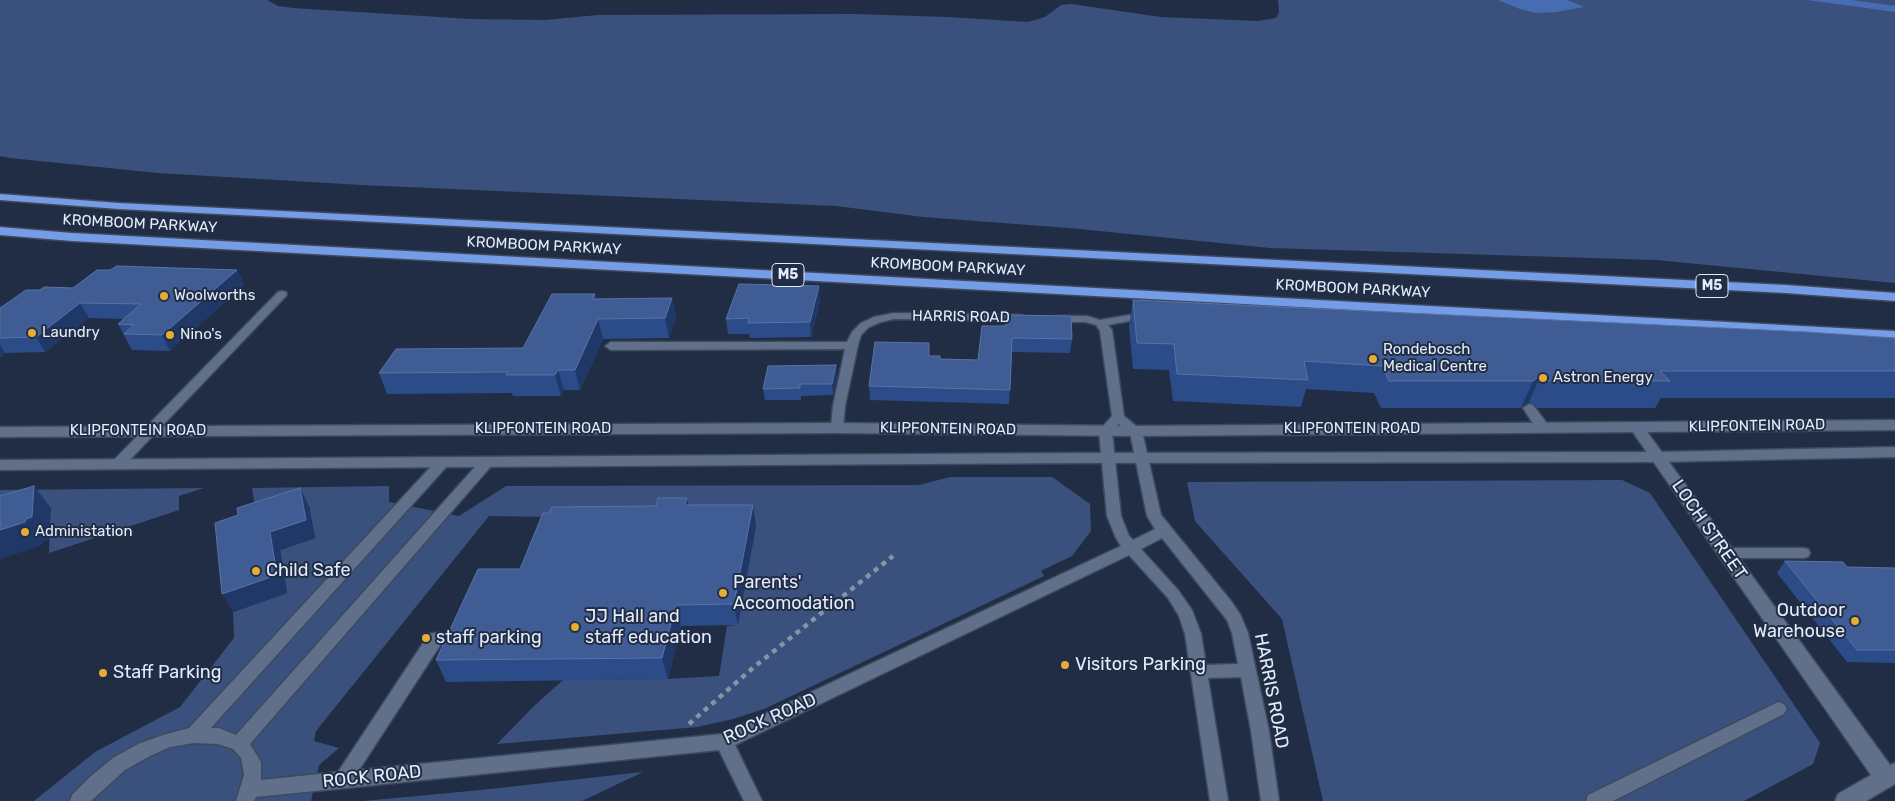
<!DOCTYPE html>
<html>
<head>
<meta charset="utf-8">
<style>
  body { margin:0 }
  canvas { display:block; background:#212d44 }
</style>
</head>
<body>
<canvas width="1895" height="801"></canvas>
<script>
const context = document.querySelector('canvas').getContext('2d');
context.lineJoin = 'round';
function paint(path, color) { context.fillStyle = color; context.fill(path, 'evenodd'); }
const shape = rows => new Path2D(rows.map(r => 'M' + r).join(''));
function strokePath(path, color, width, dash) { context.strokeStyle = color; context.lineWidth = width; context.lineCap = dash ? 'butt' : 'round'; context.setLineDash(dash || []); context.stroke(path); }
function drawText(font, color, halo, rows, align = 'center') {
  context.font = font + ' Rubik,sans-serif'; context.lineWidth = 4; context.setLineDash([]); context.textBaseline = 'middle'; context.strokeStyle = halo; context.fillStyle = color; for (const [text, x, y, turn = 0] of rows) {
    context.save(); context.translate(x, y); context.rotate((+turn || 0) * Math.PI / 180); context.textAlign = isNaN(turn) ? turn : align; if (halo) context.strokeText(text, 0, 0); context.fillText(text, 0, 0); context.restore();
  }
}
const green = shape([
  [0,0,267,0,278,6,293,8,471,19,545,20,598,15,854,14,948,17,1028,22,1045,17,1061,5,1071,4,1161,17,1258,21,1276,18,1279,12,1278,0,1895,0,1895,283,1656,260,1270,248,1069,228,923,217,836,206,362,185,158,173,10,158,0,156],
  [950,477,1052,477,1090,504,1091,531,1072,556,1041,571,1044,576,764,709,733,719,697,727,497,744,534,706,563,680,668,679,719,676,727,626,738,625,552,517,489,516,316,731,314,741,339,748,319,765,311,801,34,801,95,752,180,707,234,638,233,612,287,593,280,550,315,538,309,506,257,521,252,488,389,486,389,502,459,516,506,486,919,485],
  [1622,480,1650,493,1820,743,1813,764,1744,801,1323,801,1282,619,1195,521,1187,482],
  [204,488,179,496,179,510,49,553,50,508,0,524,0,490],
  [643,772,582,801,363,801,481,790]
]);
const water = shape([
  [1498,0,1567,0,1584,7,1556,12,1536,13,1520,9],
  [1807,0,1852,0,1895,6,1895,12]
]);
const path = shape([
  [689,724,754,667,893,556]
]);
const lane = shape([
  [282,291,286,292,287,294,286,296,123,467,113,467,111,464,113,461,278,292,282,291],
  [894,313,1022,315,1028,318,1022,321,894,319,881,322,869,327,861,335,858,345,845,406,843,428,837,432,831,428,833,406,845,349,611,350,605,346,611,342,847,342,852,332,861,323,874,317,894,313],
  [1129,315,1146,316,1152,319,1146,322,1129,321,1108,325,1112,330,1124,416,1142,431,1161,515,1231,601,1240,614,1248,633,1269,731,1279,801,1261,801,1251,731,1241,677,1208,678,1228,801,1210,801,1185,634,1179,616,1168,598,1129,555,735,745,762,801,744,801,719,750,256,797,254,801,236,801,244,775,241,758,233,749,218,744,194,743,170,747,150,756,125,770,91,801,70,801,72,795,91,776,113,758,138,744,163,735,189,728,438,459,443,458,448,459,450,462,448,465,211,728,219,728,236,735,482,459,492,459,494,462,492,465,250,744,261,762,261,780,338,772,429,634,435,633,441,634,443,639,441,644,359,770,722,734,1121,546,1116,538,1107,516,1099,431,1112,416,1100,331,1096,325,1086,322,1055,322,1049,319,1055,316,1087,316,1100,320,1129,315],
  [1119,424,1130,433,1147,516,1155,529,1133,540,1129,536,1121,516,1112,432,1119,424],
  [1162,538,1227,620,1232,633,1238,664,1206,665,1201,634,1192,610,1178,590,1141,549,1162,538],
  [1529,404,1533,405,1548,425,1549,428,1548,431,1538,431,1523,408,1529,404],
  [1725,548,1803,548,1808,549,1810,553,1808,557,1803,558,1725,558,1720,557,1718,553,1720,549,1725,548],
  [1778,702,1784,704,1787,709,1784,714,1613,801,1586,801,1588,795,1778,702]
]);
const street = shape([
  [1637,423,1642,425,1890,765,1895,763,1895,784,1866,801,1835,801,1838,794,1871,775,1632,431,1629,428,1632,425,1637,423]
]);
const secondary = shape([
  [1895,420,1895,430,1136,436,837,433,0,437,0,427,837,423,1136,426,1895,420],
  [1895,447,1895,457,1657,462,1076,463,0,470,0,460,1076,453,1657,452,1895,447]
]);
const highway = shape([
  [0,194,119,203,1786,285,1895,293,1895,301,1786,293,119,209,0,200,0,194],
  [0,227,72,233,1895,331,1895,339,72,241,0,235,0,227]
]);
const wall = shape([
  [110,270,237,270,244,285,170,351,132,350,118,324,124,319,89,318,45,352,5,353,0,358,0,308,40,290,73,288],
  [595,294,596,299,672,298,676,318,669,338,603,339,580,390,564,390,561,396,513,396,512,393,387,394,379,373,523,348],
  [1133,300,1895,338,1895,398,1661,398,1655,408,1537,408,1534,404,1529,402,1521,408,1381,408,1374,393,1306,389,1301,407,1173,401,1169,370,1133,369,1129,326],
  [820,301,811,337,750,338,749,334,728,334,726,319],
  [1006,315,1072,339,1070,353,1012,352,1009,404,870,400,869,386,929,343,929,356,940,359,978,360,1005,326],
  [837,377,833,395,801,396,801,400,765,400,763,389],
  [688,505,753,505,756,526,738,625,681,626,668,679,446,682,436,660,520,569],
  [1785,561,1847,567,1895,568,1895,663,1847,662,1777,573]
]);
const shadedWall = shape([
  [237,270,244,285,170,351,162,335],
  [819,286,820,301,811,337,810,322],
  [672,298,676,318,669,338,665,318],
  [80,303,89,318,45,352,36,337],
  [598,319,603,339,580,390,575,370],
  [0,345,5,353,0,358],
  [836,365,837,377,833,395,832,384],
  [558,370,564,390,561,396,555,375],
  [1541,375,1529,402,1521,408,1533,381],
  [34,486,51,508,49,540,43,542,42,545,0,559,0,530],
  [300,488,309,506,315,538,280,550,287,593,233,612,222,594,270,532],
  [687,498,691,519,685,505],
  [753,505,756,526,738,625,734,604],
  [676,605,681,626,668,679,662,658]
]);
const building = shape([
  [117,266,237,270,162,335,124,334,134,325,118,324,141,304,80,303,36,337,0,338,0,308,26,290,40,290,44,287,73,288,97,270,110,270,117,266],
  [739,284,819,286,810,322,748,323,749,318,726,319,739,284],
  [552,294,595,294,592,299,672,298,665,318,598,319,575,370,558,370,555,375,506,375,508,372,379,373,396,349,523,348,552,294],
  [1133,300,1808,332,1895,338,1895,371,1660,371,1670,381,1549,381,1546,377,1541,375,1533,381,1389,381,1382,366,1304,361,1308,380,1177,374,1174,344,1137,343,1133,300],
  [1006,315,1071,316,1072,339,1012,338,1010,390,869,386,875,342,929,343,929,356,940,356,940,359,978,360,982,326,1006,326,1006,315],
  [836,365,832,384,800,384,800,388,763,389,768,366,836,365],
  [34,486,32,517,26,519,25,522,0,530,0,496,34,486],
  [300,488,306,520,270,532,277,575,222,594,215,523,238,515,237,508,300,488],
  [658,498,687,498,685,505,753,505,734,604,676,605,662,658,436,660,478,569,520,569,543,513,549,513,552,507,656,506,658,498],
  [1785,561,1843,562,1847,567,1895,568,1895,650,1857,650,1785,561]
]);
const markers = [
  [164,296,5,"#e5ad35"],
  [32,333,5,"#e5ad35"],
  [170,335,5,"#e5ad35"],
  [1373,359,5,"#e5ad35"],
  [1543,378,5,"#e5ad35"],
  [25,532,5,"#e5ad35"],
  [256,571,5,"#e5ad35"],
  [723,593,5,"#e5ad35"],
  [1855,621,5,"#e5ad35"],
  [575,627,5,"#e5ad35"],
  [426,638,5,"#e5ad35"],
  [1065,665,5,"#e5ad35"],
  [103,673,5,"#e5ad35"]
];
const shields = [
  [788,275,32],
  [1712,286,32]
];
const shieldNames = [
  ["M5",788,275],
  ["M5",1712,286]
];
const streetNames = [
  ["KROMBOOM PARKWAY",140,224,3],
  ["KROMBOOM PARKWAY",544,246,3],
  ["KROMBOOM PARKWAY",948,267,3],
  ["KROMBOOM PARKWAY",1353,289,3],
  ["HARRIS ROAD",961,317,1],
  ["KLIPFONTEIN ROAD",1757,426,-1],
  ["KLIPFONTEIN ROAD",543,429],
  ["KLIPFONTEIN ROAD",948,429,1],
  ["KLIPFONTEIN ROAD",1352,429],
  ["KLIPFONTEIN ROAD",138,431]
];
const poiNames = [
  ["Woolworths",174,296],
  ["Laundry",42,333],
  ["Nino's",180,335],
  ["Rondebosch",1383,350],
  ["Medical Centre",1383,367],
  ["Astron Energy",1553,378],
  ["Administation",35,532]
];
const nearStreetnames = [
  ["LOCH STREET",1709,530,55],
  ["HARRIS ROAD",1271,691,79],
  ["ROCK ROAD",770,719,-24],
  ["ROCK ROAD",372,777,-6]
];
const nearPoinames = [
  ["Child Safe",266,571],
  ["Parents'",733,583],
  ["Accomodation",733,604],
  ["Outdoor",1845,611,"right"],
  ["Warehouse",1845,632,"right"],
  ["JJ Hall and",585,617],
  ["staff education",585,638],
  ["staff parking",436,638],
  ["Visitors Parking",1075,665],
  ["Staff Parking",113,673]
];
paint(green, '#39517c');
paint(water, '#476cb2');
strokePath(lane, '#3e495c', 3);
strokePath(street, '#3e495c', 3);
strokePath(secondary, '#3e495c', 3);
strokePath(highway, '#3e495c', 3);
strokePath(path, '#8993a6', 4.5, [5, 5]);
paint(lane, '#606f8a');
paint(street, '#606f8a');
paint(secondary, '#606f8a');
paint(highway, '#749ce7');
paint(wall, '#2b4b89');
paint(shadedWall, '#1f3868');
paint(building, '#3f5c95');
strokePath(building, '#5873a5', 1);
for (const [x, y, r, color] of markers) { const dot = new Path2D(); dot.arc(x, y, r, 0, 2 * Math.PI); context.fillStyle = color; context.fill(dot); strokePath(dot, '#212d44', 2); }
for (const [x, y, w] of shields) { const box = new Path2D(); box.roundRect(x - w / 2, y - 11.5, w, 23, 4); context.fillStyle = '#212d44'; context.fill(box); strokePath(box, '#e3ecfb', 1); }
drawText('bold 14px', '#e3ecfb', null, shieldNames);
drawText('15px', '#e3ecfb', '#212d44', streetNames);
drawText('15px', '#e3ecfb', '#212d44', poiNames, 'left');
drawText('18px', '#e3ecfb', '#212d44', nearStreetnames);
drawText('18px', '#e3ecfb', '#212d44', nearPoinames, 'left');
</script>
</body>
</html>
